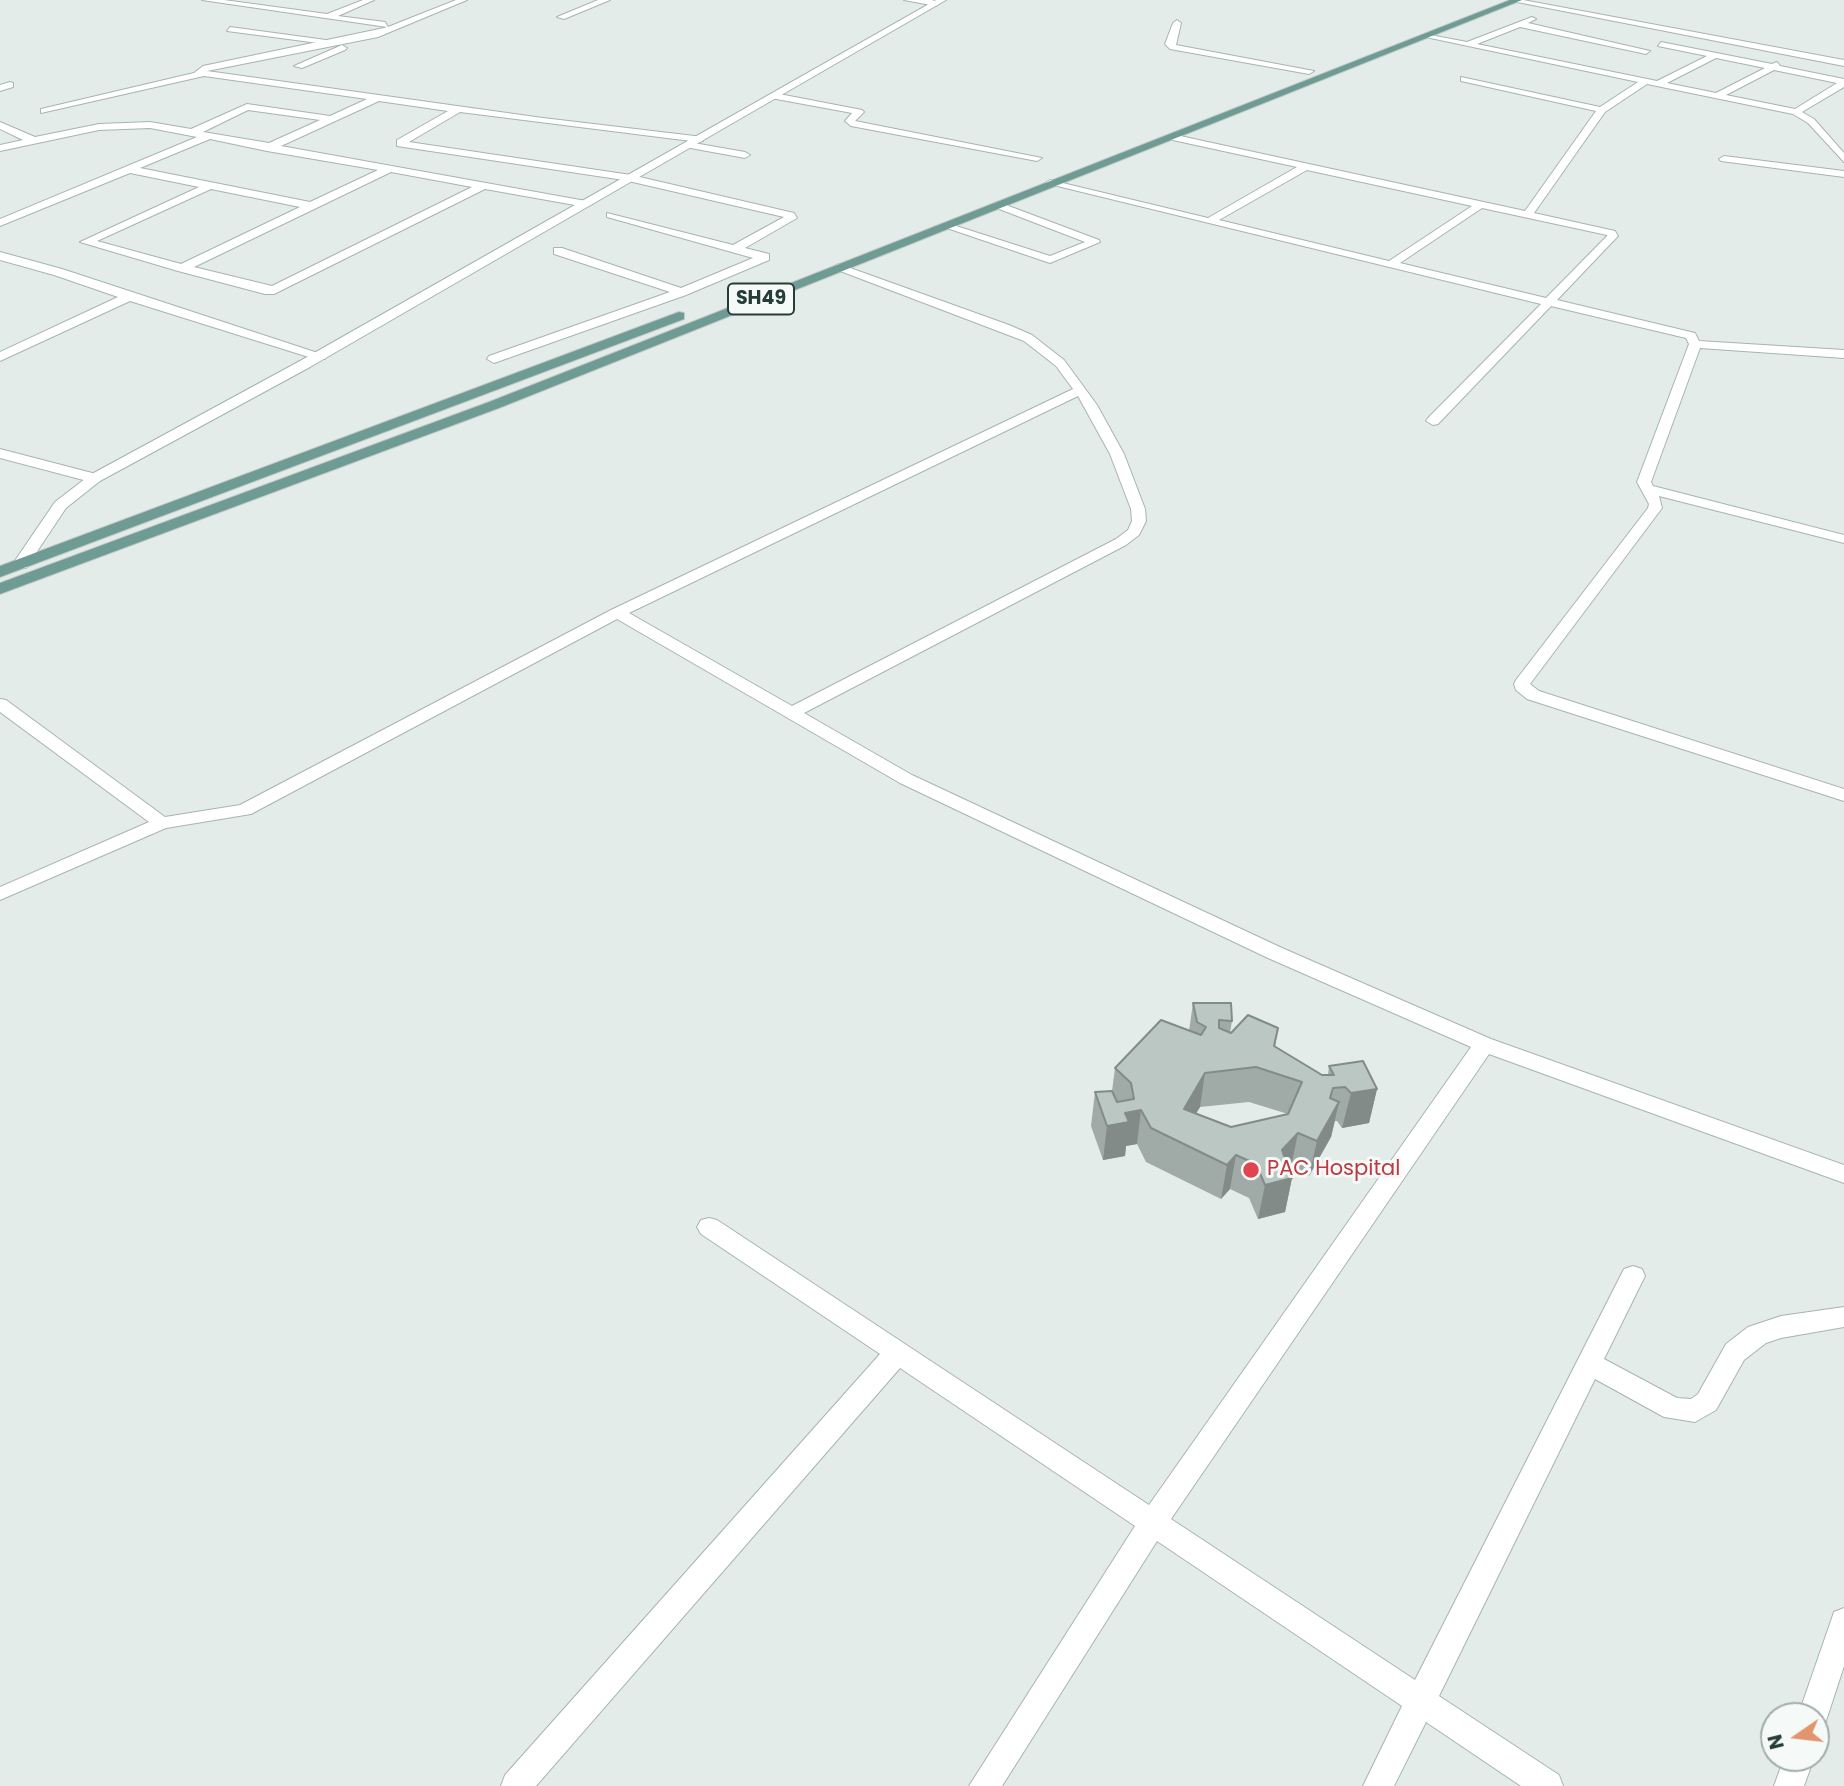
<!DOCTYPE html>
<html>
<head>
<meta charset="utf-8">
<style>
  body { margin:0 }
  #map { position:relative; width:1844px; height:1786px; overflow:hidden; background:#e4ece9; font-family:Poppins,sans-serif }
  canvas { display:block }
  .north { position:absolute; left:1760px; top:1702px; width:70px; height:70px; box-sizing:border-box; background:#f5f9f7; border:2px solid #a2adab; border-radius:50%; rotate:256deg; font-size:19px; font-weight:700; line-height:28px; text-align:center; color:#263c38 }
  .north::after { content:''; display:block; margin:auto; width:24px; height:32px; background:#e2946c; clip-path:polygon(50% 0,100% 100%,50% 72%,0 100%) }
</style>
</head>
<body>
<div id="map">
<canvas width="1844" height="1786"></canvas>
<div class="north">N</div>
</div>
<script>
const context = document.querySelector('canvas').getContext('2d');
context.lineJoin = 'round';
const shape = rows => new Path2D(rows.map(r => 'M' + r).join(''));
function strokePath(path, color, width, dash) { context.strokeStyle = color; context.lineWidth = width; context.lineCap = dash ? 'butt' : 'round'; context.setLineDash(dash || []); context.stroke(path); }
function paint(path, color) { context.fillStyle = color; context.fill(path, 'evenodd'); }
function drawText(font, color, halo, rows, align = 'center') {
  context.font = font + ' Poppins,sans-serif'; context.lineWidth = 6; context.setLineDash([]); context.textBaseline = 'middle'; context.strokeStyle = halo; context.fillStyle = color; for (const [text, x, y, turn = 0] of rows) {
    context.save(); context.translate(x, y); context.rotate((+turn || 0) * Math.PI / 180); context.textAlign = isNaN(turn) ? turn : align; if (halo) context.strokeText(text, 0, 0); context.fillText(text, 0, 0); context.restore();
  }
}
const lane = shape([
  [1523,0,1844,60,1844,66,1512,1,1523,0],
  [1532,17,1536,19,1528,23,1650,51,1646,54,1520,27,1477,44,1657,81,1707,56,1658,46,1661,42,1772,64,1777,62,1780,66,1844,79,1844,87,1802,112,1814,119,1844,153,1844,162,1808,123,1793,114,1647,84,1605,112,1534,213,1615,231,1618,236,1557,300,1695,333,1699,341,1844,350,1844,358,1700,348,1651,482,1653,486,1844,535,1844,543,1659,496,1662,508,1530,684,1539,691,1844,789,1844,801,1527,699,1516,690,1514,684,1516,680,1648,508,1649,504,1637,482,1689,344,1686,338,1551,306,1438,424,1433,425,1426,421,1428,418,1541,304,1045,183,1050,180,1208,218,1297,167,1168,139,1166,137,1171,134,1525,211,1596,111,1461,81,1461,77,1600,107,1638,82,1421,36,1425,34,1467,42,1532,17],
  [1716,58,1765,68,1716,93,1667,83,1716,58],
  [1774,70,1837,83,1795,109,1726,95,1774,70],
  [1307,170,1472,206,1389,261,1219,220,1307,170],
  [1482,208,1607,235,1607,236,1546,298,1400,263,1482,208],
  [230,27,326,40,330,42,326,44,227,31,230,27],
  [774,93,862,110,864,112,855,121,1042,158,1037,161,851,126,845,121,852,113,771,98,770,96,774,93],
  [688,142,745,152,750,155,745,158,685,147,683,145,688,142],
  [1724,156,1844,171,1844,177,1721,161,1719,159,1724,156],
  [998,202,1099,240,1100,242,1050,263,941,226,950,224,1050,256,1085,242,994,207,994,203,998,202],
  [839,264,1009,325,1032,335,1064,360,1097,405,1124,454,1145,509,1146,521,1139,535,1126,545,804,713,912,775,1282,948,1491,1039,1844,1165,1844,1183,1489,1054,1171,1519,1415,1680,1624,1269,1633,1266,1642,1269,1645,1276,1604,1359,1677,1398,1691,1399,1698,1394,1726,1344,1748,1327,1781,1316,1844,1307,1844,1327,1781,1338,1766,1343,1744,1360,1716,1410,1695,1422,1664,1417,1595,1379,1439,1696,1559,1775,1563,1786,1521,1786,1426,1722,1394,1786,1363,1786,1402,1706,1157,1541,1002,1786,969,1786,1135,1526,900,1368,536,1786,501,1786,505,1775,880,1354,701,1234,697,1227,701,1220,709,1218,717,1220,1149,1505,1471,1047,1268,958,900,783,617,619,251,814,166,828,0,900,0,887,149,822,0,712,0,699,6,700,165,817,240,805,611,610,1073,389,1056,366,1024,341,835,269,833,267,839,264],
  [1078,396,1110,454,1131,509,1132,521,1128,530,1116,539,792,706,629,613,1078,396],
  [1844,1608,1844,1666,1824,1727,1816,1730,1816,1716,1798,1716,1834,1612,1844,1608],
  [1784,1758,1814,1758,1804,1786,1774,1786,1784,1758]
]);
const street = shape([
  [202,0,224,0,327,14,363,0,374,0,338,16,385,22,388,27,456,0,467,0,378,37,207,71,543,118,703,137,703,141,699,142,460,112,409,142,631,175,794,213,797,218,745,248,769,254,769,260,686,295,494,363,487,359,489,356,670,292,554,254,554,248,562,248,681,288,753,258,607,217,607,213,733,245,784,217,624,180,397,146,397,140,448,111,379,101,281,146,586,201,592,204,586,207,485,189,274,294,265,294,178,271,80,242,199,187,130,173,0,226,0,219,197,137,150,128,99,130,0,151,0,145,23,140,0,129,0,122,35,137,99,124,150,122,191,129,247,104,330,116,367,99,204,76,41,113,41,109,194,73,203,66,384,28,387,27,202,0],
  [248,110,320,120,269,143,203,132,248,110],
  [210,139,267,151,378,170,310,202,140,168,210,139],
  [391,172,472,187,272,286,194,267,391,172],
  [211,189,300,207,181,264,97,241,211,189],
  [598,0,610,0,564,19,557,17,598,0],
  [904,0,932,0,940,3,936,6,904,0],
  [1177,20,1181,23,1176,45,1314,71,1309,74,1170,49,1165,44,1173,23,1177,20],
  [342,45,347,48,345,50,302,68,294,66,342,45],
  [10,82,13,83,13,87,0,91,0,85,10,82],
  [0,252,62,269,327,356,325,359,315,359,130,301,0,361,0,352,118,297,54,275,0,260,0,252],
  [0,449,100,475,103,478,95,483,0,458,0,449]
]);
const secondary = shape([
  [936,0,946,0,310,367,100,481,66,508,26,568,14,568,12,565,55,502,90,475,300,361,936,0]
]);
const primary = shape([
  [1510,0,1522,0,499,408,0,594,0,583,489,402,1510,0],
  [679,312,684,313,684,319,0,577,0,566,679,312]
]);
const wall = shape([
  [1193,1003,1232,1021,1230,1033,1231,1033,1278,1028,1275,1047,1322,1075,1328,1075,1329,1066,1377,1089,1369,1123,1342,1128,1337,1121,1335,1121,1331,1137,1309,1176,1291,1167,1289,1169,1292,1178,1285,1212,1258,1219,1249,1198,1230,1189,1221,1199,1146,1162,1137,1144,1126,1146,1125,1156,1103,1160,1091,1126,1095,1092,1112,1091,1115,1068,1189,1031],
  [1249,1102,1288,1114,1231,1127,1196,1113,1200,1107]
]);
const shadedWall = shape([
  [1205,1073,1200,1107,1179,1143,1184,1109],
  [1377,1089,1369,1123,1342,1128,1351,1093],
  [1339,1102,1331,1137,1309,1176,1317,1141],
  [1141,1110,1137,1144,1126,1146,1125,1156,1103,1160,1107,1126,1125,1113],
  [1298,1133,1291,1167,1278,1181,1292,1178,1285,1212,1258,1219,1265,1185,1282,1150],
  [1236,1155,1230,1189,1221,1199,1227,1165]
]);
const building = shape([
  [1193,1003,1231,1003,1232,1021,1219,1020,1219,1028,1231,1033,1248,1015,1278,1028,1274,1046,1322,1075,1334,1075,1329,1066,1363,1061,1377,1089,1351,1093,1345,1087,1333,1088,1330,1098,1339,1102,1317,1141,1298,1133,1282,1150,1292,1178,1265,1185,1256,1164,1236,1155,1227,1165,1151,1128,1141,1110,1125,1113,1129,1122,1107,1126,1095,1092,1112,1091,1117,1102,1134,1099,1131,1083,1115,1068,1161,1020,1201,1035,1206,1027,1197,1022,1193,1003],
  [1256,1067,1302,1082,1288,1114,1231,1127,1184,1109,1205,1073,1256,1067]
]);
const markers = [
  [1251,1170,9,"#e0444e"]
];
const shields = [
  [761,299,66]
];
const shieldNames = [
  ["SH49",761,299]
];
const healthNames = [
  ["PAC Hospital",1267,1170]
];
strokePath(lane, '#a7b4b0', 2);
strokePath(street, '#a7b4b0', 2);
strokePath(secondary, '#a1b4af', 2);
strokePath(primary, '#c2c8c7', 2);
paint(lane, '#fff');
paint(street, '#fff');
paint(secondary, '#fff');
paint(primary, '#6e9c95');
paint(wall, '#a0aba8');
paint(shadedWall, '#828b88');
paint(building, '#bac7c3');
strokePath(building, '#828b88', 2);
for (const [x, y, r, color] of markers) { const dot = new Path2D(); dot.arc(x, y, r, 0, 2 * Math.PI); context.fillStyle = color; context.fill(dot); strokePath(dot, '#f5f9f7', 2.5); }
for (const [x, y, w] of shields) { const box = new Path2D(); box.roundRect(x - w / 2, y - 15.5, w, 31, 5); context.fillStyle = '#f5f9f7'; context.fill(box); strokePath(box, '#263c38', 2); }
drawText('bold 19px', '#263c38', null, shieldNames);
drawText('21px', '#be3a42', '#f5f9f7', healthNames, 'left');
</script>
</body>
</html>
